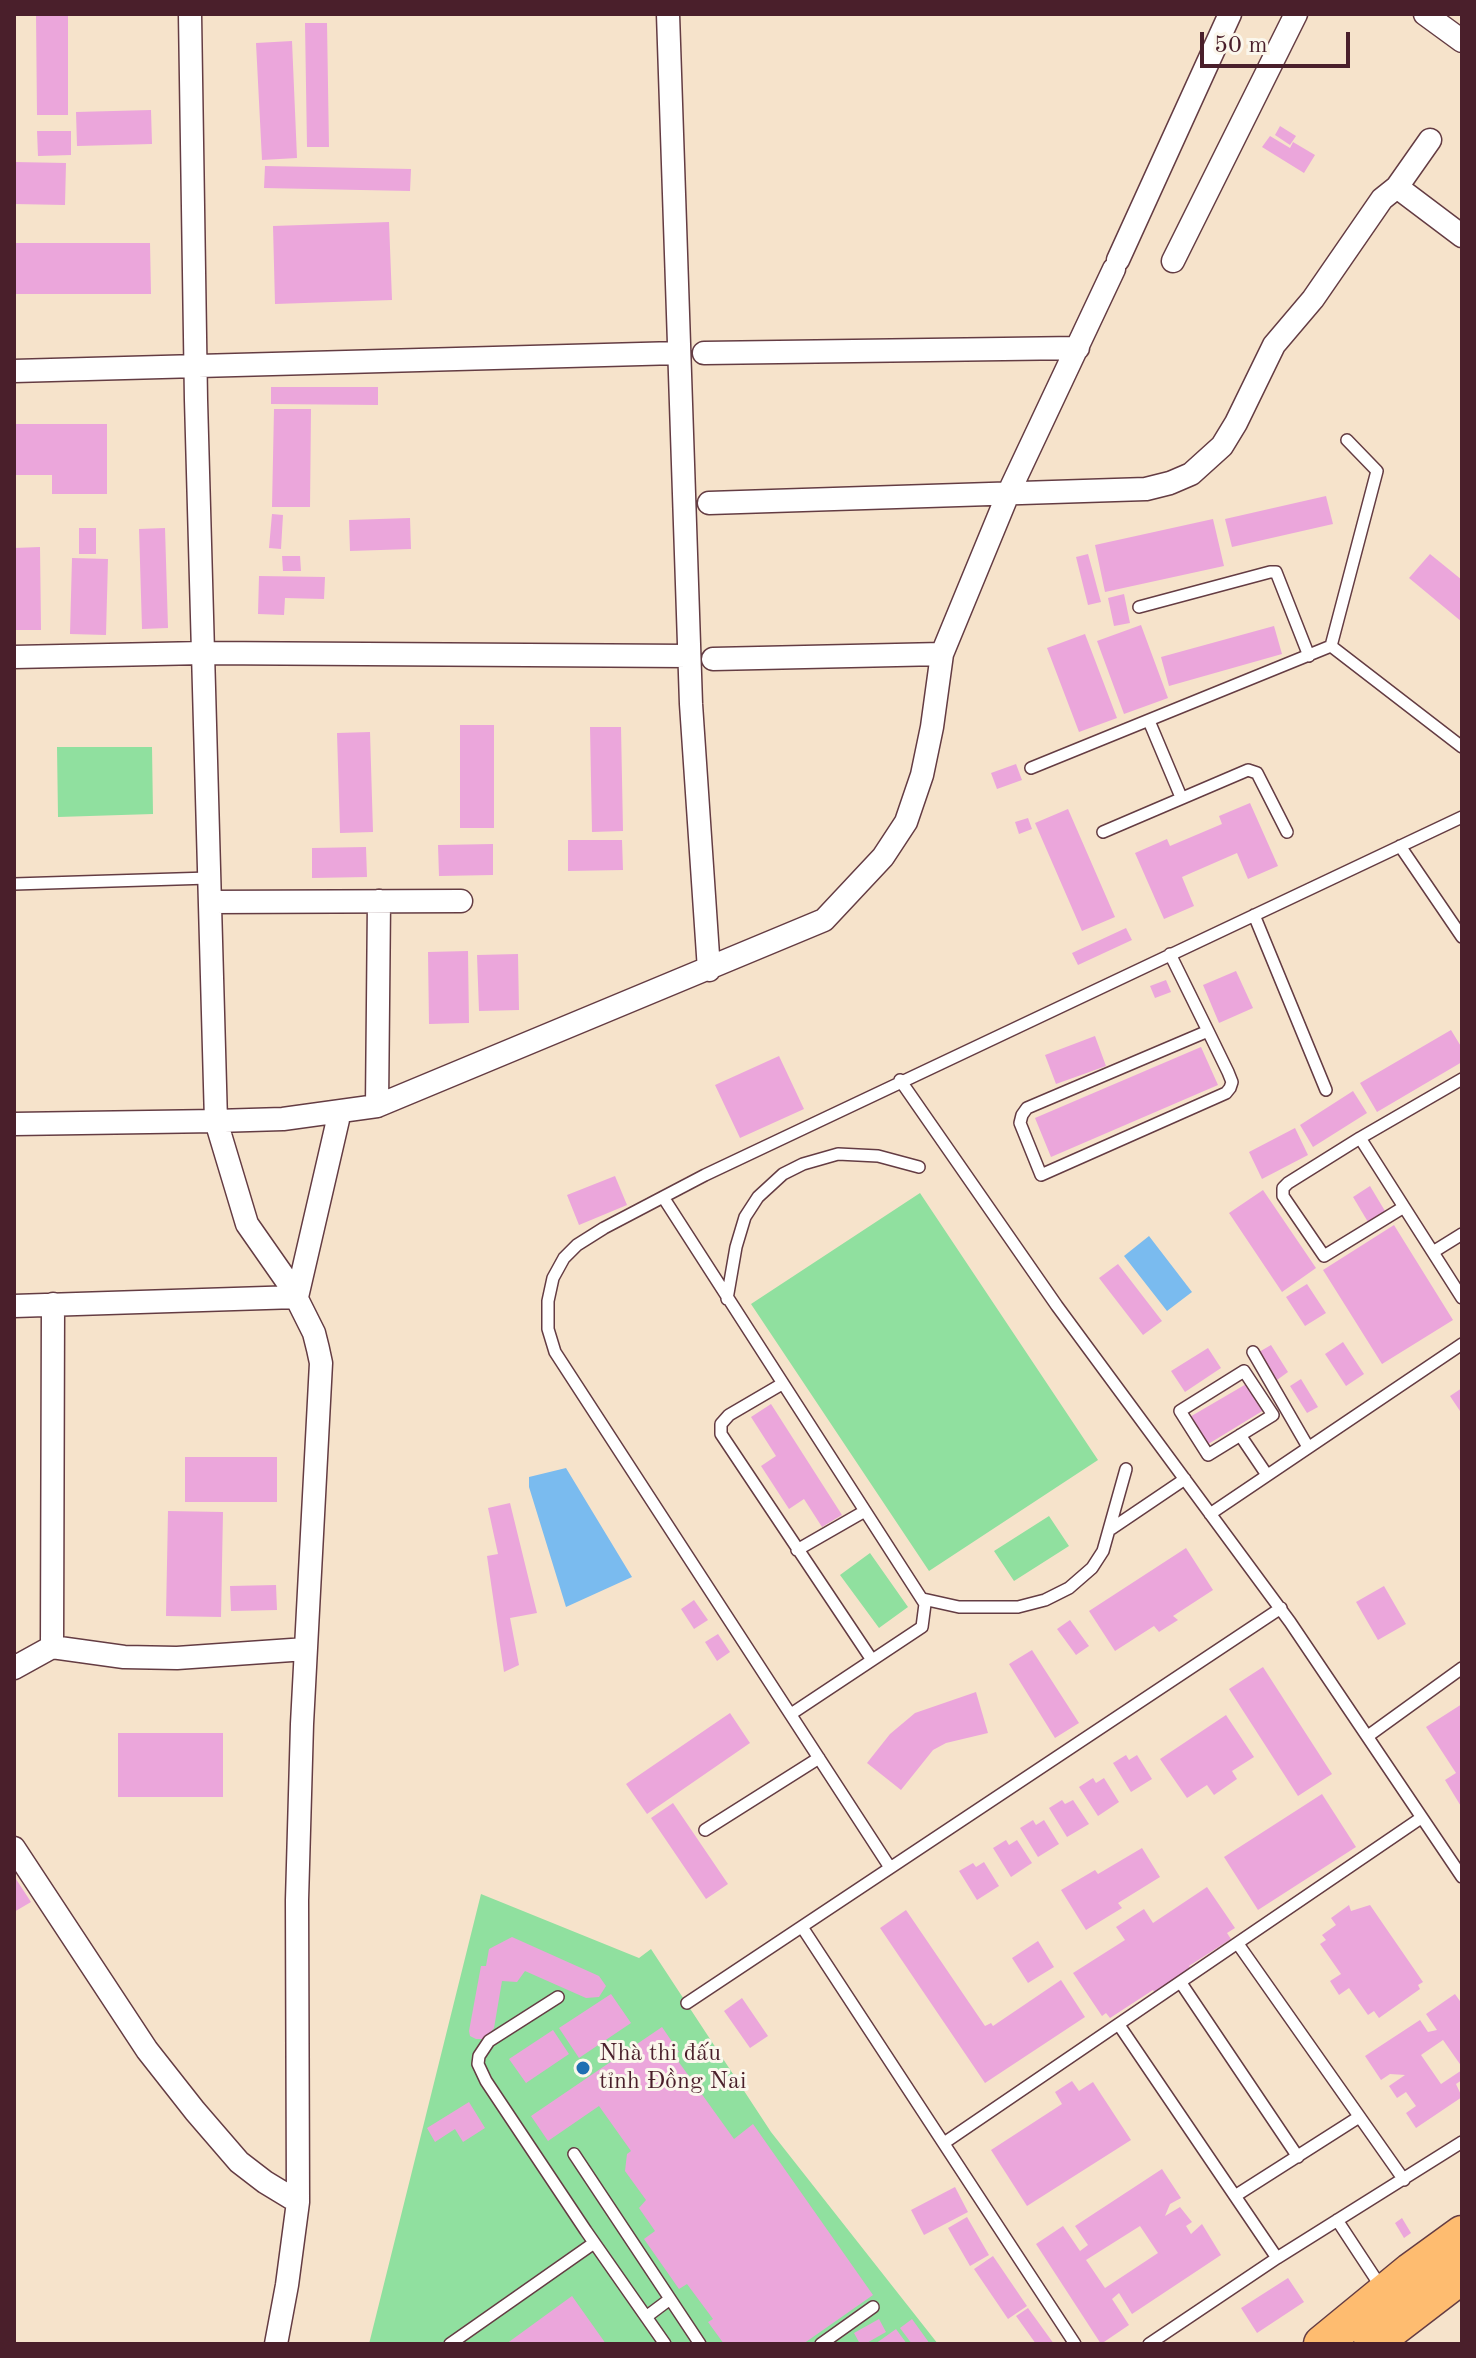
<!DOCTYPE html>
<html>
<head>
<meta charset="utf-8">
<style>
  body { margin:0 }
  #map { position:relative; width:1476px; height:2358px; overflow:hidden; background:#f6e3cb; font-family:"Old Standard TT",serif }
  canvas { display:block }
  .frame { position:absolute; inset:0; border:16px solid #4a1f2b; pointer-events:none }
  .scale { position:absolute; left:1200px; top:32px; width:150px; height:36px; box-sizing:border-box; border:4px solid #4a1f2b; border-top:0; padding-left:10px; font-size:24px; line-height:28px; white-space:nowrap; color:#4a1f2b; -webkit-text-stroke:6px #fbf7ec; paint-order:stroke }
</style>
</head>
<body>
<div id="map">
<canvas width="1476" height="2358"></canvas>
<div class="frame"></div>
<div class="scale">50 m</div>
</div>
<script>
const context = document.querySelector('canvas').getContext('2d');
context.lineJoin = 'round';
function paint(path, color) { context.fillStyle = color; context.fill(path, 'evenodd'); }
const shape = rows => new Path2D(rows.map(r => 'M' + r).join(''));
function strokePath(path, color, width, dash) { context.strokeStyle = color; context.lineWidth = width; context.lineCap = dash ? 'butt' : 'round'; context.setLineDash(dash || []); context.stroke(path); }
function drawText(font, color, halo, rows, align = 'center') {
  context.font = font + ' "Old Standard TT",serif'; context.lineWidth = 6; context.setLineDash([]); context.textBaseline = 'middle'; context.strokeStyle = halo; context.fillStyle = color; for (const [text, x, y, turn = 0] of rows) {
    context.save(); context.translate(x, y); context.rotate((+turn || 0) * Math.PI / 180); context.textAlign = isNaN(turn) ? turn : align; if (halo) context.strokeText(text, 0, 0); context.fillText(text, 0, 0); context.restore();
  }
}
const green = shape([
  [57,747,152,747,153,814,58,817],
  [920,1193,1098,1460,929,1571,751,1304],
  [1049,1516,1069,1546,1014,1581,994,1551],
  [870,1553,908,1607,879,1628,840,1575],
  [481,1894,639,1958,651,1949,771,2132,938,2344,369,2344]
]);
const water = shape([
  [1149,1236,1192,1292,1167,1311,1124,1256],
  [566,1468,632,1577,566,1607,529,1487,529,1477]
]);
const building = shape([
  [36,14,68,14,68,115,37,115],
  [305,23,327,23,329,147,307,147],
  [292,41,297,158,262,160,256,43],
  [151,110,152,144,77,146,76,112],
  [1280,126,1296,136,1290,145,1275,135],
  [37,131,71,131,71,155,38,156],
  [1270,136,1290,148,1293,142,1315,155,1304,173,1262,147],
  [14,162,66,163,65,205,14,204],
  [265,166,411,169,410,191,264,188],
  [389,222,392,300,275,304,273,226],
  [14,243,150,243,151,294,14,294],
  [271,387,378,387,378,405,271,404],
  [274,409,311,409,310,507,272,507],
  [14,424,107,424,107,494,52,494,52,475,14,475],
  [1326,496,1333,524,1232,547,1225,519],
  [272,514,283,515,281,549,269,548],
  [410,518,411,549,350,551,349,520],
  [1213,519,1224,566,1105,592,1095,545],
  [79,528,96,528,96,554,79,554],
  [165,528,168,628,142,629,139,529],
  [40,547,41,630,14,630,14,548],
  [1088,554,1101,602,1088,605,1076,557],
  [1430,554,1462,580,1462,622,1409,578],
  [282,556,300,556,301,571,283,571],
  [72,558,108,559,106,635,70,634],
  [259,576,325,577,324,599,285,598,284,615,258,614],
  [1124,594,1130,623,1114,626,1108,598],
  [1141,625,1168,698,1124,714,1097,641],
  [1274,626,1282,654,1169,686,1161,657],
  [1085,634,1117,718,1079,732,1047,648],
  [460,725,494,725,494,828,460,828],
  [590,727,621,727,623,831,592,832],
  [370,732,373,832,340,833,337,733],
  [1016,764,1022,780,997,789,991,773],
  [1250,803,1278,866,1248,879,1237,853,1182,877,1194,906,1164,919,1135,853,1167,839,1170,846,1222,824,1219,816],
  [1068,809,1115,917,1082,931,1035,823],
  [1028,818,1032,829,1019,834,1015,822],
  [568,840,622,840,623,870,568,871],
  [493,844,493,875,439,876,438,845],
  [366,847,367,877,312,878,312,848],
  [1126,928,1132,940,1078,965,1072,953],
  [468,951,469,1023,429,1024,428,952],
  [518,954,519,1010,479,1011,477,955],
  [1236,971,1253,1008,1219,1023,1203,985],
  [1166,980,1171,992,1155,998,1150,986],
  [1451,1030,1462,1048,1462,1062,1377,1112,1360,1083],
  [1095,1036,1106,1066,1056,1084,1045,1055],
  [1201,1047,1218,1085,1051,1157,1035,1118],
  [779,1056,804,1109,740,1138,715,1085],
  [1353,1091,1367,1113,1313,1147,1300,1125],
  [1295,1128,1308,1155,1262,1179,1249,1152],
  [615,1176,627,1205,579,1225,567,1195],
  [1370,1186,1385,1211,1368,1222,1353,1197],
  [1263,1190,1316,1268,1282,1292,1229,1213],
  [1394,1225,1453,1320,1382,1364,1323,1270],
  [1118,1264,1162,1321,1143,1335,1099,1278],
  [1307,1284,1326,1313,1305,1326,1286,1297],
  [1343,1342,1364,1374,1346,1386,1325,1354],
  [1271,1345,1288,1372,1277,1380,1259,1352],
  [1208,1348,1221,1368,1185,1392,1171,1371],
  [1301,1379,1318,1407,1307,1413,1290,1386],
  [1248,1383,1264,1410,1205,1446,1188,1418],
  [1462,1388,1462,1414,1450,1396],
  [771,1404,842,1515,822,1527,804,1499,789,1509,761,1466,776,1456,751,1417],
  [185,1457,277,1457,277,1502,185,1502],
  [510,1503,537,1613,510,1618,519,1665,504,1672,487,1556,498,1554,488,1508],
  [168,1511,223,1512,221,1617,166,1616],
  [1186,1548,1213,1590,1173,1616,1178,1620,1159,1632,1154,1626,1115,1651,1089,1611],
  [276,1585,277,1610,231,1611,230,1586],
  [1384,1586,1406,1624,1378,1640,1356,1602],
  [694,1600,708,1620,694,1629,681,1609],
  [1070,1620,1089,1646,1076,1655,1057,1629],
  [718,1634,730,1652,717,1661,705,1642],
  [1032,1650,1079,1723,1055,1738,1009,1664],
  [1263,1667,1332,1774,1298,1796,1229,1689],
  [976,1692,988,1733,946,1743,933,1750,901,1790,867,1763,890,1734,915,1713],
  [1462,1704,1462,1808,1445,1780,1456,1773,1426,1727],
  [730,1713,750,1743,647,1814,626,1784],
  [1226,1715,1254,1757,1232,1771,1237,1779,1214,1795,1207,1785,1187,1798,1160,1759],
  [118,1733,223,1733,223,1797,118,1797],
  [1126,1755,1129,1760,1137,1755,1152,1779,1131,1792,1113,1763],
  [1093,1778,1096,1783,1104,1778,1119,1802,1098,1816,1079,1787],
  [1322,1794,1356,1847,1258,1910,1224,1857],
  [1062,1800,1065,1804,1073,1800,1089,1824,1067,1837,1049,1808],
  [673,1803,728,1884,706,1899,651,1818],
  [1033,1820,1036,1825,1044,1820,1059,1844,1038,1857,1020,1828],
  [1006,1840,1009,1845,1017,1840,1032,1863,1011,1877,993,1848],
  [1142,1848,1160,1877,1118,1903,1122,1908,1086,1930,1061,1890,1095,1870,1098,1874],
  [984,1862,999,1886,977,1900,959,1871,973,1863,976,1867],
  [14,1876,31,1902,14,1912],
  [1207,1887,1235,1928,1227,1933,1231,1939,1189,1966,1191,1969,1155,1993,1153,1990,1110,2018,1106,2013,1102,2016,1073,1973,1125,1940,1116,1927,1144,1909,1153,1923],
  [1349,1905,1351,1911,1370,1905,1423,1982,1418,1985,1420,1989,1379,2018,1374,2011,1368,2015,1349,1988,1339,1995,1330,1981,1341,1974,1320,1944,1326,1940,1322,1935,1336,1925,1331,1918],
  [906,1910,985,2026,991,2023,993,2026,1061,1980,1085,2017,985,2083,880,1928],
  [512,1937,599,1976,606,1986,599,1997,586,1998,525,1971,517,1982,502,1981,494,2028,485,2039,476,2039,470,2036,469,2031,481,1966,486,1966,489,1949],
  [1038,1941,1054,1967,1028,1983,1012,1958],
  [611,1994,631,2023,579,2058,559,2028],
  [1455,1994,1462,2004,1462,2067,1443,2040,1421,2055,1441,2084,1462,2070,1462,2080,1456,2084,1462,2097,1416,2128,1406,2113,1416,2106,1406,2092,1397,2098,1389,2086,1405,2075,1390,2074,1381,2080,1365,2056,1420,2020,1428,2032,1437,2030,1426,2014],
  [742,1998,768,2036,750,2048,724,2011],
  [662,2027,679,2052,673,2054,734,2139,753,2124,873,2295,803,2344,724,2344,708,2322,713,2319,687,2284,679,2289,644,2239,655,2231,639,2208,646,2200,625,2171,627,2154,631,2151,599,2106,548,2141,531,2116],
  [553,2030,569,2054,526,2083,509,2059],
  [1072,2081,1079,2091,1093,2082,1131,2140,1027,2206,991,2150,1062,2104,1055,2092],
  [469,2102,485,2128,463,2142,455,2129,435,2142,427,2128],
  [1162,2169,1181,2198,1170,2204,1165,2216,1180,2207,1192,2222,1186,2226,1191,2234,1202,2224,1221,2255,1132,2314,1119,2293,1112,2299,1129,2325,1101,2344,1036,2244,1063,2226,1080,2251,1088,2245,1075,2226],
  [1140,2226,1158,2253,1105,2288,1086,2260],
  [955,2187,968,2212,924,2235,911,2210],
  [967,2217,989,2255,970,2266,948,2228],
  [1402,2218,1411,2233,1404,2238,1395,2223],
  [993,2256,1027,2306,1008,2319,974,2269],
  [1288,2278,1304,2302,1257,2333,1241,2308],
  [572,2296,606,2344,506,2344],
  [1028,2308,1054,2344,1036,2344,1016,2316],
  [879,2319,886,2332,865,2344,860,2344,854,2333],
  [912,2319,930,2344,912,2344,900,2328],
  [896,2329,907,2344,875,2344]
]);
const lane = shape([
  [1347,440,1377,471,1331,646,1462,747],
  [1139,607,1270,572,1276,572,1309,656],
  [1149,721,1181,797],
  [1031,768,1331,646],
  [1103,832,1248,770,1257,773,1287,832],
  [1400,846,1462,937],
  [14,884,209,878],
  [1254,915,1326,1090],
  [1170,954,1208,1031,1228,1072,1232,1082,1230,1088,1226,1093,1041,1175,1020,1123,1022,1115,1027,1108,1208,1031],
  [900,1080,1057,1306,1290,1622,1462,1877],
  [1360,1138,1462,1298],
  [663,1197,925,1604,922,1627,791,1714],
  [1404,1207,1324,1256,1283,1196,1283,1188,1288,1183,1360,1138,1462,1079],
  [1433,1252,1462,1234],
  [727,1299,736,1247,745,1217,758,1197,783,1174,803,1164,838,1154,878,1156,919,1167],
  [1253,1352,1308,1447],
  [1244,1371,1273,1415,1208,1455,1180,1411,1244,1371],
  [782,1384,729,1415,721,1424,721,1434,872,1660],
  [1240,1435,1267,1475],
  [1210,1514,1462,1344],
  [1111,1529,1185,1479],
  [797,1550,865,1511],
  [923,1599,959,1607,1018,1607,1045,1600,1069,1588,1092,1568,1103,1551,1126,1469],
  [1368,1736,1462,1668],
  [705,1830,819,1758],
  [889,1866,555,1352,548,1329,548,1301,553,1278,564,1258,577,1245,604,1228,705,1175,1462,817],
  [802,1927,1075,2344],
  [1238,1944,1404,2180],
  [1181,1983,1298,2157],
  [558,1997,489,2041,479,2056,478,2064,486,2081,586,2231,665,2344],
  [687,2003,1281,1608],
  [1119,2025,1277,2258],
  [944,2143,1421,1818],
  [574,2154,700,2344],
  [1235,2196,1359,2117],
  [1337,2220,1383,2290],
  [646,2317,670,2299],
  [450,2344,594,2243],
  [821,2344,873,2307],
  [1149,2344,1277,2258,1462,2142]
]);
const street = shape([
  [190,14,196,400,216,1121,283,1119,377,1106,824,920,883,857,906,822,922,775,932,727,942,654,1008,494,1114,269],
  [668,14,691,704,709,970],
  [1425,14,1462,41],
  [1397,187,1430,140],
  [1118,260,1230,14],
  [1173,261,1296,14],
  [704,353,1078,348],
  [14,371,678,353],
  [709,503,1146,489,1170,483,1191,474,1222,446,1236,423,1274,345,1313,299,1382,199,1397,187,1462,236],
  [14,657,203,653,689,656],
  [713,659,942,654],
  [210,902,461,901],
  [377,1106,379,901],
  [14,1124,216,1121,247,1224,291,1287,314,1333,318,1349,321,1363,302,1724,297,1900,298,2202,287,2285,276,2344],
  [14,1306,297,1297,340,1111],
  [52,1647,53,1304],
  [14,1668,52,1647,124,1657,177,1658,306,1649],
  [14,1848,147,2050,195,2111,239,2162,265,2182,298,2202]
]);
const primary = shape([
  [1322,2344,1411,2271,1462,2234],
  [1372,2344,1462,2275]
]);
const markers = [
  [583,2068,8,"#1f6fb2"]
];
const poiNames = [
  ["Nhà thi đấu",599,2054],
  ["tỉnh Đồng Nai",599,2082]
];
paint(green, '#90e09f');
paint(water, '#7abbef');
paint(building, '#eba6db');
strokePath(lane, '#643c43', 14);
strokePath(street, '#643c43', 25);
strokePath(primary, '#643c43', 39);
strokePath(lane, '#fff', 11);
strokePath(street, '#fff', 22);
strokePath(primary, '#febc70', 36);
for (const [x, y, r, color] of markers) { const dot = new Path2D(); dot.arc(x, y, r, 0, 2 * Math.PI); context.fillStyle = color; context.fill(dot); strokePath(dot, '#fbf7ec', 3); }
drawText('24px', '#4a1f2b', '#fbf7ec', poiNames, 'left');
</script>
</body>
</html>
